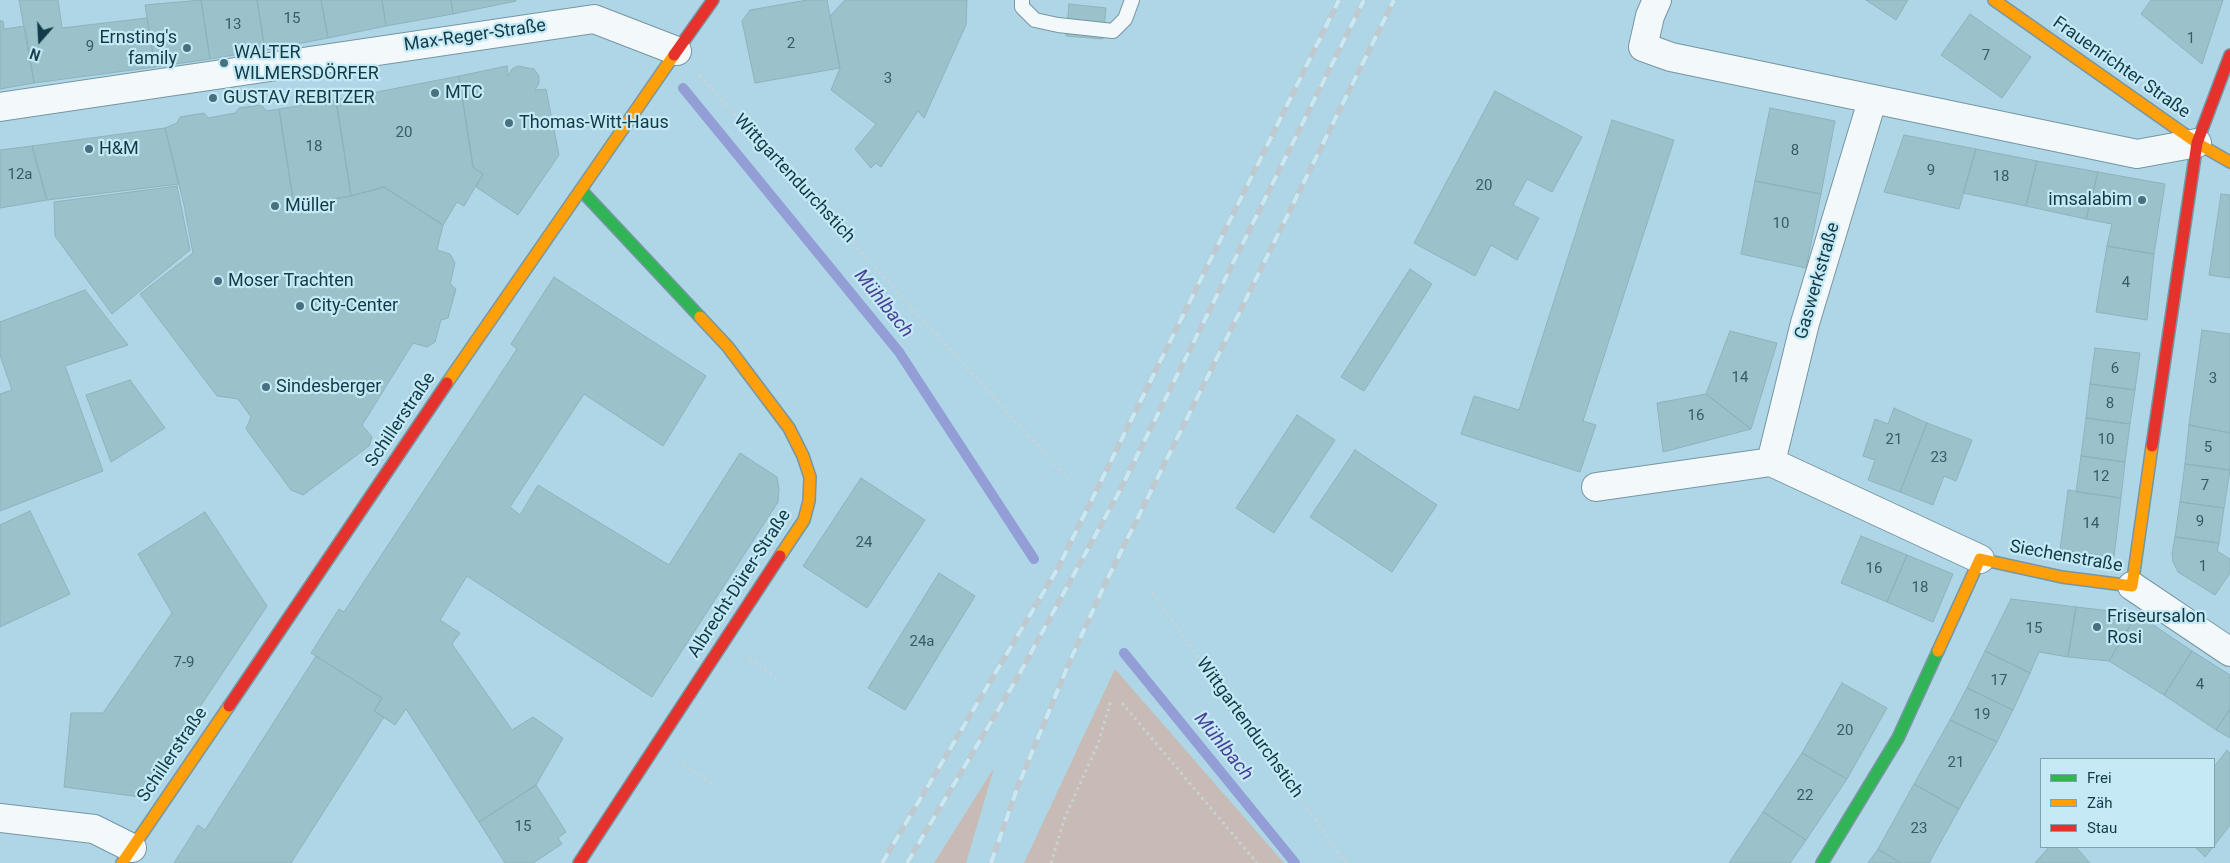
<!DOCTYPE html>
<html>
<head>
<meta charset="utf-8">
<style>
  body { margin:0 }
  #map { position:relative; width:2230px; height:863px; overflow:hidden; background:#afd6e6; font-family:Roboto,sans-serif }
  canvas { display:block }
  .legend { position:absolute; left:2040px; top:758px; width:175px; height:90px; box-sizing:border-box; background:#c6e9f6; border:1px solid #7ea3b0; margin:0; padding:6px 9px; list-style:none; font-size:15px; color:#113b48 }
  .legend li { display:flex; align-items:center; gap:10px; height:25px }
  .legend b { width:25px; border:1px solid #7ea3b0 }
  .north { position:absolute; left:15px; top:15px; width:50px; height:50px; -webkit-text-stroke:4px #c6e9f6; paint-order:stroke; rotate:199deg; font-size:14px; font-weight:700; line-height:20px; text-align:center; color:#113b48 }
  .north::after { content:''; display:block; margin:auto; width:18px; height:22px; background:#113b48; clip-path:polygon(50% 0,100% 100%,50% 72%,0 100%) }
</style>
</head>
<body>
<div id="map">
<canvas width="2230" height="863"></canvas>
<ul class="legend">
<li><b style="height:6px;background:#30b455"></b>Frei</li>
<li><b style="height:6px;background:#ff9f0a"></b>Zäh</li>
<li><b style="height:6px;background:#e5322d"></b>Stau</li>
</ul>
<div class="north">N</div>
</div>
<script>
const context = document.querySelector('canvas').getContext('2d');
context.lineJoin = 'round';
function paint(path, color) { context.fillStyle = color; context.fill(path, 'evenodd'); }
const shape = rows => new Path2D(rows.map(r => 'M' + r).join(''));
function strokePath(path, color, width, dash) { context.strokeStyle = color; context.lineWidth = width; context.lineCap = dash ? 'butt' : 'round'; context.setLineDash(dash || []); context.stroke(path); }
function drawText(font, color, halo, rows, align = 'center') {
  context.font = font + ' Roboto,sans-serif'; context.lineWidth = 4.5; context.setLineDash([]); context.textBaseline = 'middle'; context.strokeStyle = halo; context.fillStyle = color; for (const [text, x, y, turn = 0] of rows) {
    context.save(); context.translate(x, y); context.rotate((+turn || 0) * Math.PI / 180); context.textAlign = isNaN(turn) ? turn : align; if (halo) context.strokeText(text, 0, 0); context.fillText(text, 0, 0); context.restore();
  }
}
const green = shape([
  [1115,669,1284,863,1024,863],
  [994,768,966,863,934,863]
]);
const stream = shape([
  [683,88,899,352,1034,559],
  [1124,653,1295,863]
]);
const building = shape([
  [19,0,58,0,62,28,147,18,155,67,34,83,19,0],
  [201,0,257,0,265,50,210,59,201,0],
  [201,0,210,59,155,67,145,5,201,0],
  [257,0,321,0,328,38,265,50,257,0],
  [321,0,382,0,386,26,328,38,321,0],
  [382,0,451,0,453,14,386,26,382,0],
  [451,0,516,0,516,1,453,14,451,0],
  [807,0,827,0,840,68,755,83,742,21,750,10,807,0],
  [845,0,967,0,966,25,924,118,918,111,881,167,876,163,871,168,855,149,876,124,831,90,840,68,830,16,845,0],
  [1866,0,1908,0,1896,20,1866,0],
  [2151,0,2223,0,2202,64,2141,14,2151,0],
  [1069,4,1106,8,1103,39,1066,36,1069,4],
  [1970,14,2031,57,2002,98,1941,55,1970,14],
  [0,21,3,21,4,29,25,26,34,83,0,89,0,21],
  [507,66,508,76,512,69,518,66,534,69,539,76,539,83,535,90,546,89,559,155,518,215,476,187,483,174,473,167,459,76,507,66],
  [459,76,473,167,483,174,464,206,457,202,443,225,384,187,351,196,336,100,459,76],
  [1495,91,1582,137,1552,192,1527,179,1513,205,1539,218,1517,260,1491,245,1475,276,1414,243,1495,91],
  [336,100,351,196,294,206,279,109,336,100],
  [262,105,266,111,279,109,294,206,351,196,384,187,443,225,437,250,450,254,455,263,450,284,456,289,448,318,441,320,435,342,427,347,413,343,362,425,372,437,369,446,303,495,291,490,246,429,251,417,238,399,217,396,140,294,193,253,184,205,165,128,177,123,180,117,204,113,208,118,235,113,239,108,262,105],
  [1770,108,1835,121,1821,194,1755,181,1770,108],
  [1612,120,1674,140,1583,421,1596,425,1580,472,1461,434,1474,396,1519,410,1612,120],
  [165,128,179,184,47,200,32,146,165,128],
  [1904,135,1976,149,1959,209,1884,192,1904,135],
  [32,146,47,200,0,208,0,150,32,146],
  [1976,149,2037,161,2026,206,1963,193,1976,149],
  [2037,161,2098,172,2086,219,2026,206,2037,161],
  [2098,172,2165,184,2154,254,2107,246,2112,224,2086,219,2098,172],
  [1755,181,1821,194,1806,268,1741,254,1755,181],
  [177,186,190,250,112,314,55,236,54,202,177,186],
  [2221,194,2230,195,2230,278,2209,275,2221,194],
  [2107,246,2154,254,2147,320,2096,312,2107,246],
  [1410,269,1432,284,1364,391,1341,377,1410,269],
  [554,277,706,376,663,446,584,394,510,507,520,515,538,485,669,565,740,453,777,477,779,489,778,502,652,697,467,576,440,620,460,633,452,644,512,730,533,717,563,738,536,785,479,822,406,709,395,725,374,711,382,698,311,653,339,609,344,612,517,349,511,344,554,277],
  [85,290,128,345,65,366,103,471,0,511,0,394,12,390,0,355,0,322,85,290],
  [2202,330,2230,334,2230,433,2189,425,2202,330],
  [1730,331,1777,343,1751,429,1706,394,1730,331],
  [2095,348,2140,353,2135,390,2090,384,2095,348],
  [130,380,165,428,111,462,86,395,130,380],
  [2090,384,2135,390,2130,424,2086,418,2090,384],
  [1706,394,1751,429,1663,452,1657,403,1706,394],
  [1894,408,1927,423,1900,492,1868,480,1875,460,1863,456,1875,419,1888,424,1894,408],
  [1297,415,1335,440,1274,533,1236,508,1297,415],
  [2086,418,2130,424,2125,462,2081,456,2086,418],
  [1927,423,1972,440,1956,481,1944,476,1933,505,1900,492,1927,423],
  [2189,425,2230,433,2230,470,2185,464,2189,425],
  [1355,450,1437,505,1392,572,1310,517,1355,450],
  [2081,456,2125,462,2121,498,2076,492,2081,456],
  [2185,464,2230,470,2224,508,2180,502,2185,464],
  [861,478,925,520,867,608,803,566,861,478],
  [2068,490,2121,498,2114,557,2060,550,2068,490],
  [2180,502,2224,508,2219,543,2175,537,2180,502],
  [30,511,70,594,0,627,0,525,30,511],
  [205,512,267,606,140,797,64,787,71,713,103,713,172,613,138,554,205,512],
  [1861,536,1907,555,1887,602,1841,583,1861,536],
  [2175,537,2219,543,2217,551,2230,559,2230,573,2215,595,2178,572,2173,562,2172,553,2175,537],
  [1907,555,1953,574,1933,622,1887,602,1907,555],
  [939,573,975,596,905,710,868,688,939,573],
  [2011,599,2076,607,2068,657,2039,652,2030,673,1985,651,2011,599],
  [2076,607,2137,614,2109,661,2068,657,2076,607],
  [2137,614,2192,651,2164,695,2109,661,2137,614],
  [1985,651,2030,673,2013,710,1967,688,1985,651],
  [2192,651,2230,675,2230,709,2216,730,2164,695,2192,651],
  [316,656,382,698,374,711,384,717,291,863,174,863,198,825,205,830,316,656],
  [1842,683,1887,708,1847,779,1802,753,1842,683],
  [1967,688,2013,710,1997,742,1950,720,1967,688],
  [2230,709,2230,738,2216,730,2230,709],
  [1950,720,1997,742,1959,809,1914,784,1950,720],
  [2227,750,2230,753,2230,825,2214,846,2214,767,2227,750],
  [1802,753,1847,779,1806,840,1763,812,1802,753],
  [1914,784,1959,809,1929,863,1901,863,1878,849,1914,784],
  [536,785,566,832,558,838,562,844,533,863,505,863,479,822,536,785],
  [1763,812,1806,840,1790,863,1729,863,1763,812],
  [2049,847,2076,847,2090,863,2035,863,2049,847],
  [2195,847,2213,847,2205,857,2195,847],
  [1878,849,1901,863,1868,863,1878,849]
]);
const path = shape([
  [699,75,1073,484],
  [1152,592,1346,863],
  [749,658,780,681],
  [1122,703,1257,863],
  [682,764,715,786],
  [1051,863,1065,817,1098,744,1111,700]
]);
const lane = shape([
  [1022,0,1022,7,1035,20,1058,25,1113,31,1125,19,1132,0]
]);
const street = shape([
  [1657,0,1650,16,1643,47,1671,57,2137,154,2197,143],
  [0,107,594,19,677,51],
  [1771,462,1805,323,1872,101],
  [1596,487,1771,462,1980,559],
  [2132,586,2230,652],
  [0,818,94,829,132,848]
]);
const fast = shape([
  [581,190,700,317],
  [1822,863,1898,738,1938,651]
]);
const slow = shape([
  [1994,0,2197,143,2230,162],
  [700,317,728,347,789,428,803,456,810,477,809,501,804,520,780,556],
  [447,383,674,55],
  [1938,651,1980,559,2062,577,2132,586,2152,446],
  [122,863,229,706]
]);
const jam = shape([
  [674,55,713,0],
  [2152,446,2197,143,2230,55],
  [229,706,447,383],
  [579,863,780,556]
]);
const rail = shape([
  [882,863,1058,568,1339,0],
  [907,863,1016,680,1118,494,1364,0],
  [991,863,1018,786,1069,663,1104,586,1394,0]
]);
const markers = [
  [187,48,5,"#48717f"],
  [224,63,5,"#48717f"],
  [435,93,5,"#48717f"],
  [213,98,5,"#48717f"],
  [509,123,5,"#48717f"],
  [89,149,5,"#48717f"],
  [2142,200,5,"#48717f"],
  [275,206,5,"#48717f"],
  [218,281,5,"#48717f"],
  [300,306,5,"#48717f"],
  [266,387,5,"#48717f"],
  [2097,627,5,"#48717f"]
];
const numberNames = [
  ["15",292,19],
  ["13",233,25],
  ["1",2191,39],
  ["2",791,44],
  ["9",90,47],
  ["7",1986,56],
  ["3",888,79],
  ["20",404,133],
  ["18",314,147],
  ["8",1795,151],
  ["9",1931,171],
  ["12a",20,175],
  ["18",2001,177],
  ["20",1484,186],
  ["10",1781,224],
  ["4",2126,283],
  ["6",2115,369],
  ["14",1740,378],
  ["3",2213,379],
  ["8",2110,404],
  ["16",1696,416],
  ["21",1894,440],
  ["10",2106,440],
  ["5",2208,448],
  ["23",1939,458],
  ["12",2101,477],
  ["7",2205,486],
  ["9",2200,522],
  ["14",2091,524],
  ["24",864,543],
  ["1",2203,567],
  ["16",1874,569],
  ["18",1920,588],
  ["15",2034,629],
  ["24a",922,642],
  ["7-9",184,663],
  ["17",1999,681],
  ["4",2200,685],
  ["19",1982,715],
  ["20",1845,731],
  ["21",1956,763],
  ["22",1805,796],
  ["15",523,827],
  ["23",1919,829]
];
const streetNames = [
  ["Max-Reger-Straße",475,36,-8],
  ["Frauenrichter Straße",2121,68,35],
  ["Wittgartendurchstich",794,179,47],
  ["Gaswerkstraße",1818,281,-74],
  ["Schillerstraße",401,420,-56],
  ["Siechenstraße",2066,557,10],
  ["Albrecht-Dürer-Straße",740,584,-57],
  ["Wittgartendurchstich",1249,728,54],
  ["Schillerstraße",173,755,-56]
];
const poiNames = [
  ["Ernsting's",177,38,"right"],
  ["family",177,59,"right"],
  ["WALTER",234,53],
  ["WILMERSDÖRFER",234,74],
  ["MTC",445,93],
  ["GUSTAV REBITZER",223,98],
  ["Thomas-Witt-Haus",519,123],
  ["H&M",99,149],
  ["imsalabim",2132,200,"right"],
  ["Müller",285,206],
  ["Moser Trachten",228,281],
  ["City-Center",310,306],
  ["Sindesberger",276,387],
  ["Friseursalon",2107,617],
  ["Rosi",2107,638]
];
const waterNames = [
  ["Mühlbach",883,304,51],
  ["Mühlbach",1223,747,51]
];
paint(green, '#c8bab5');
strokePath(stream, '#929ed5', 10);
paint(building, '#9bc2cb');
strokePath(building, '#8cb3bc', 1);
strokePath(lane, '#7696a2', 16);
strokePath(street, '#7696a2', 30);
strokePath(fast, '#7696a2', 14);
strokePath(slow, '#7696a2', 14);
strokePath(jam, '#7696a2', 14);
strokePath(path, '#c6d3d8', 3, [2.5, 4]);
strokePath(lane, '#f3f9fb', 14);
strokePath(street, '#f3f9fb', 28);
strokePath(fast, '#30b455', 11);
strokePath(slow, '#ff9f0a', 11);
strokePath(jam, '#e5322d', 11);
strokePath(rail, '#becacf', 5.5);
strokePath(rail, '#c6e9f6', 4, [11]);
for (const [x, y, r, color] of markers) { const dot = new Path2D(); dot.arc(x, y, r, 0, 2 * Math.PI); context.fillStyle = color; context.fill(dot); strokePath(dot, '#c6e9f6', 2); }
drawText('15px', '#345d69', null, numberNames);
drawText('18px', '#113b48', '#c6e9f6', streetNames);
drawText('18px', '#113b48', '#c6e9f6', poiNames, 'left');
drawText('italic 19px', '#494298', '#c6e9f6', waterNames);
</script>
</body>
</html>
